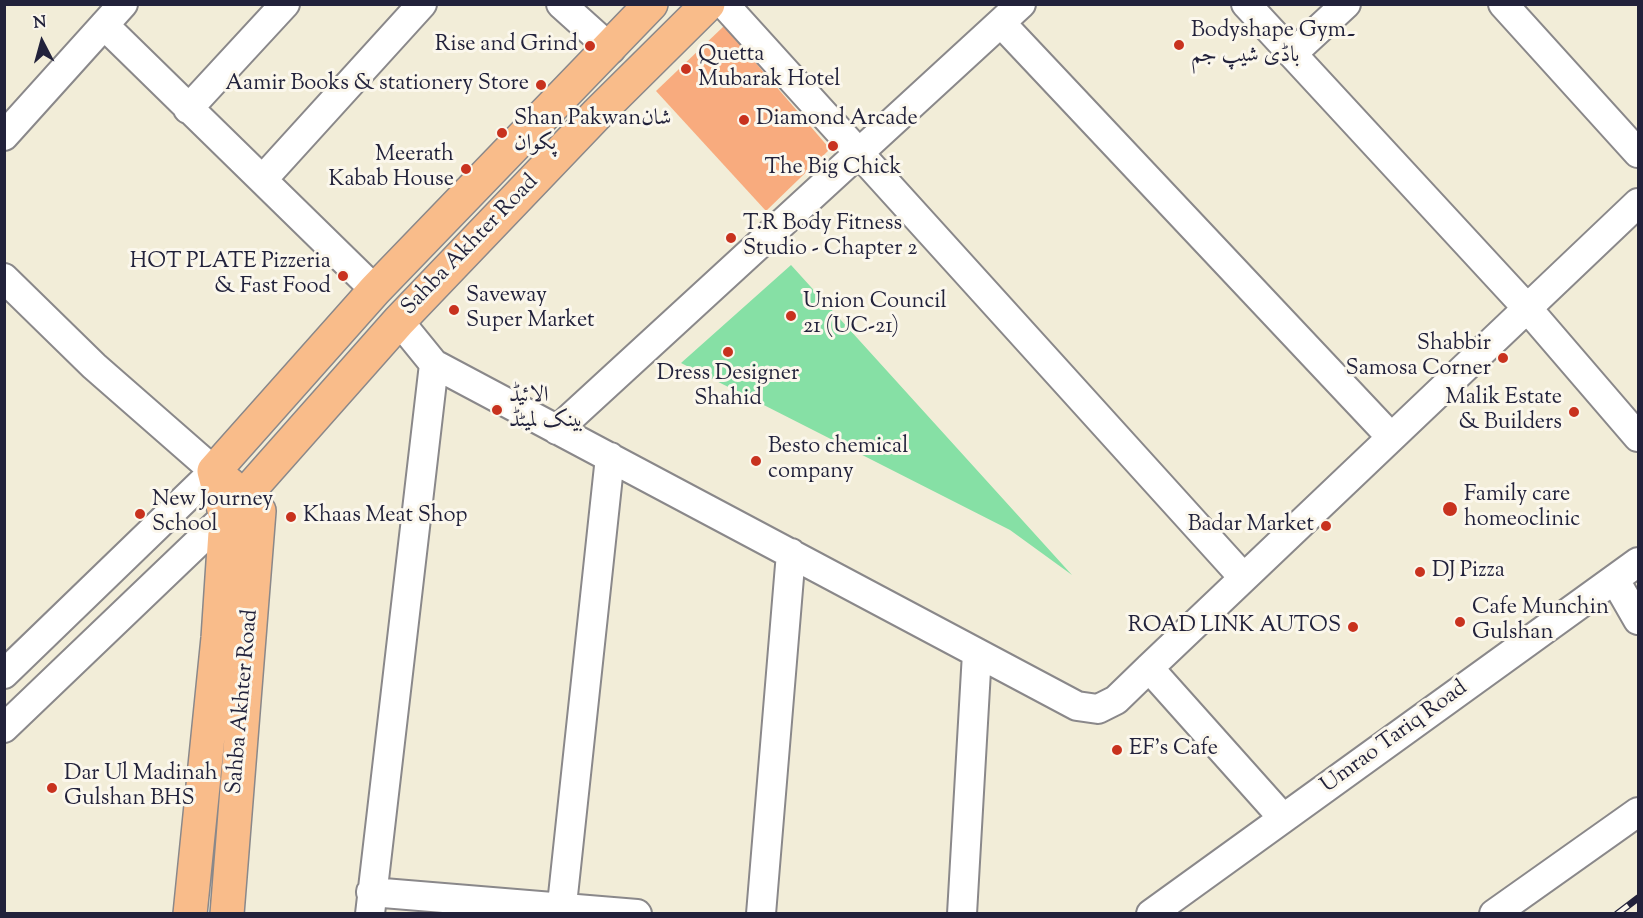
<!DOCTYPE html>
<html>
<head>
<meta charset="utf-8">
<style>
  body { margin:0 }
  #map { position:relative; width:1643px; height:918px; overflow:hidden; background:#f2edd8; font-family:"Sorts Mill Goudy",serif }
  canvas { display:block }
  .frame { position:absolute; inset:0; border:6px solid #22223b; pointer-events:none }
  .north { position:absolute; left:12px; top:12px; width:60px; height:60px; -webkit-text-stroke:4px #fbf7ec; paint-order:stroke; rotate:354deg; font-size:16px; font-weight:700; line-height:24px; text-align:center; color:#22223b }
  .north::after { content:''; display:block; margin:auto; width:21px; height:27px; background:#22223b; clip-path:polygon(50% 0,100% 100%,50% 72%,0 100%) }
</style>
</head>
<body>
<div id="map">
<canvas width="1643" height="918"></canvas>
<div class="frame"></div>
<div class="north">N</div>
</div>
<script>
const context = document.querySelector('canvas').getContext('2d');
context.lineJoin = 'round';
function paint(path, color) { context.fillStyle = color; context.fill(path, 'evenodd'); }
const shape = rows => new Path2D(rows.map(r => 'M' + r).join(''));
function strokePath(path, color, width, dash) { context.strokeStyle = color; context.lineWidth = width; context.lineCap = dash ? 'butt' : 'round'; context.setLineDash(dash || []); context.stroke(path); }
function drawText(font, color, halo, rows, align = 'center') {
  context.font = font + ' "Sorts Mill Goudy",Amiri,serif'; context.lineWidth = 6; context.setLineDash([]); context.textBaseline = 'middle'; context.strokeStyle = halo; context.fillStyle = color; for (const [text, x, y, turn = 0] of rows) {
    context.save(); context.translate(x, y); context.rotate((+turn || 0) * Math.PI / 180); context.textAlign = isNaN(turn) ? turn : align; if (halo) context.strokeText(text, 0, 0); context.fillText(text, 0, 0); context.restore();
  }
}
const green = shape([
  [791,265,1072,575,1010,530,681,363]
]);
const building = shape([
  [724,26,830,149,766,211,656,91]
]);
const minor = shape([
  [561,4,611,49],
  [724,4,1243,577],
  [1246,4,1527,308,1638,437],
  [1503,4,1638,153],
  [1001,23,1391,437],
  [104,25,375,290],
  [1292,54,1346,4],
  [188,109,285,4],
  [4,136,123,4],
  [263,179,422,4],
  [4,278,94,366,214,471,4,674],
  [399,321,434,364,1077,706,1098,709,1116,700,1149,668,1638,203],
  [557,430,1021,4],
  [1615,580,1638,620],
  [1149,668,1283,818],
  [4,728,235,507],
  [371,892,637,914],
  [370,914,434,364],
  [561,914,610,457],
  [761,914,791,553],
  [962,914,977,653],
  [1151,914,1638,562],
  [1494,914,1638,812]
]);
const major = shape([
  [214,471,375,290,651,4],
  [244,496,399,321,598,113,708,4],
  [190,914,218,638,226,517,214,471],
  [227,914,259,511,229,484]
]);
const rail = shape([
  [1617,914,1638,898]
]);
const markers = [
  [1179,45,6,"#c8321e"],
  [590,46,6,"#c8321e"],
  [686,69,6,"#c8321e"],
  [541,85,6,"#c8321e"],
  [744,120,6,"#c8321e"],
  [502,133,6,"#c8321e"],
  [833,146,6,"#c8321e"],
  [466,169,6,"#c8321e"],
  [731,238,6,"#c8321e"],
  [343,276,6,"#c8321e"],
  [454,310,6,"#c8321e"],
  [791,316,6,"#c8321e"],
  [728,352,6,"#c8321e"],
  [1503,358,6,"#c8321e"],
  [497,410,6,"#c8321e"],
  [1574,412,6,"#c8321e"],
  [756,461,6,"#c8321e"],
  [1450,509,8,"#c8321e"],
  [140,514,6,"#c8321e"],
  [291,517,6,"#c8321e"],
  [1326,526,6,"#c8321e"],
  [1420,572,6,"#c8321e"],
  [1460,622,6,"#c8321e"],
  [1353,627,6,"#c8321e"],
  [1117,750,6,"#c8321e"],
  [52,788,6,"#c8321e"]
];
const poiNames = [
  ["Bodyshape Gym۔",1191,32],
  ["باڈی شیپ جم",1191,57],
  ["Rise and Grind",578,46,"right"],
  ["Quetta",698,56],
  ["Mubarak Hotel",698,81],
  ["Aamir Books & stationery Store",529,85,"right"],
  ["Shan Pakwanشان",514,120],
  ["پکوان",514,145],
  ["Diamond Arcade",756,120],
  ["Meerath",454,156,"right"],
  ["Kabab House",454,181,"right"],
  ["The Big Chick",833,169,"center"],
  ["T.R Body Fitness",743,225],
  ["Studio - Chapter 2",743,250],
  ["HOT PLATE Pizzeria",331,263,"right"],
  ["& Fast Food",331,288,"right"],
  ["Saveway",466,297],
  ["Super Market",466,322],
  ["Union Council",803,303],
  ["21 (UC-21)",803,328],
  ["Shabbir",1491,345,"right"],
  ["Samosa Corner",1491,370,"right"],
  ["Dress Designer",728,375,"center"],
  ["Shahid",728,400,"center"],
  ["الائیڈ",509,397],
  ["بینک لمیٹڈ",509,422],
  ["Malik Estate",1562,399,"right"],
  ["& Builders",1562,424,"right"],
  ["Besto chemical",768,448],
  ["company",768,473],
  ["Family care",1464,496],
  ["homeoclinic",1464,521],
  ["New Journey",152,501],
  ["School",152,526],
  ["Khaas Meat Shop",303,517],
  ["Badar Market",1314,526,"right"],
  ["DJ Pizza",1432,572],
  ["Cafe Munchin",1472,609],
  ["Gulshan",1472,634],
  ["ROAD LINK AUTOS",1341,627,"right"],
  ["EF's Cafe",1129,750],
  ["Dar Ul Madinah",64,775],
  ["Gulshan BHS",64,800]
];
const streetNames = [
  ["Sahba Akhter Road",471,246,-46],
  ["Sahba Akhter Road",244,702,-85],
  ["Umrao Tariq Road",1395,738,-36]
];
paint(green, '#86e0a5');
paint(building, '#f8ab7e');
strokePath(minor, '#8a888a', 32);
strokePath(major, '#8a888a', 36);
strokePath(minor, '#fff', 28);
strokePath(major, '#f9bc8a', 33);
strokePath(rail, '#22223b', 7);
strokePath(rail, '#fbf7ec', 4.5, [14]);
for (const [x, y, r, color] of markers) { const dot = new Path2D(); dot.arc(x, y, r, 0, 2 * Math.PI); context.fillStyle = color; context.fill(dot); strokePath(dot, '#fbf7ec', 2); }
drawText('22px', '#22223b', '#fbf7ec', poiNames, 'left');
drawText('22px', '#22223b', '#fbf7ec', streetNames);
</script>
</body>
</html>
